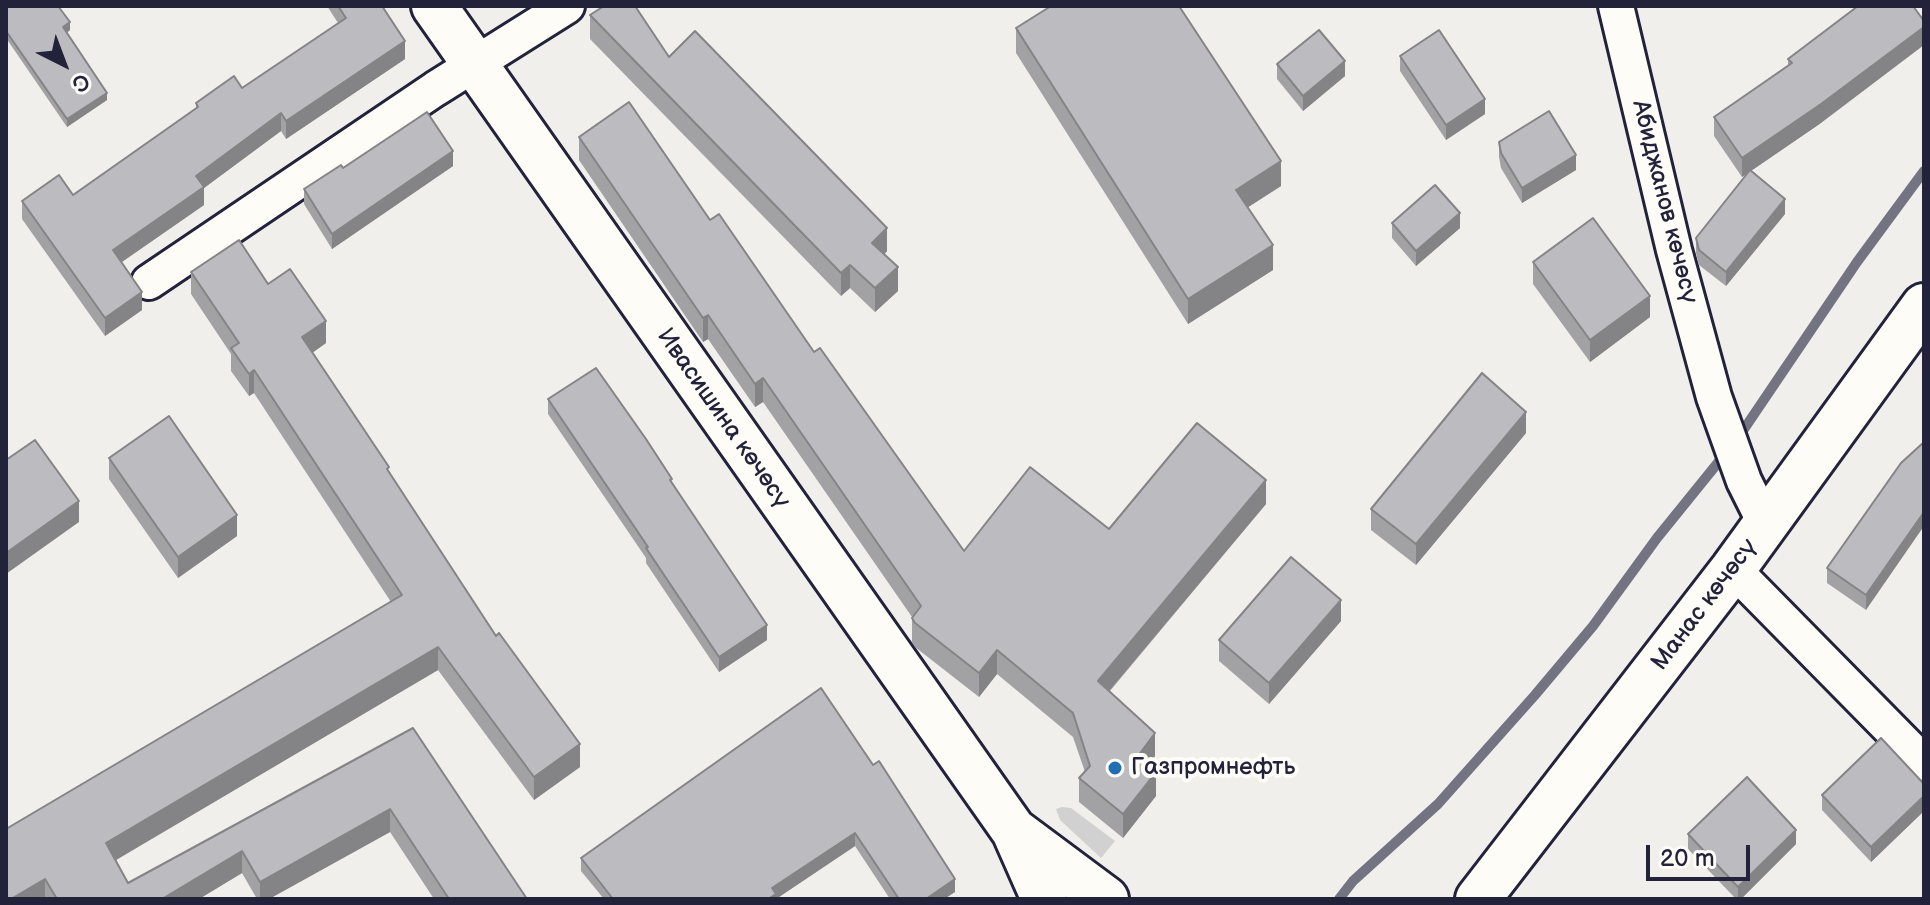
<!DOCTYPE html>
<html>
<head>
<meta charset="utf-8">
<style>
  body { margin:0 }
  #map { position:relative; width:1930px; height:905px; overflow:hidden; background:#f0efec; font-family:"Balsamiq Sans",sans-serif }
  canvas { display:block }
  .frame { position:absolute; inset:0; border:8px solid #22223b; pointer-events:none }
  .north { position:absolute; left:24px; top:24px; width:80px; height:80px; -webkit-text-stroke:6px #fdfcf7; paint-order:stroke; rotate:138deg; font-size:22px; font-weight:700; line-height:32px; text-align:center; color:#22223b }
  .north::after { content:''; display:block; margin:auto; width:28px; height:36px; background:#22223b; clip-path:polygon(50% 0,100% 100%,50% 72%,0 100%) }
  .scale { position:absolute; left:1646px; top:845px; width:104px; height:36px; box-sizing:border-box; border:4px solid #22223b; border-top:0; padding-left:10px; font-size:24px; line-height:28px; white-space:nowrap; color:#22223b; -webkit-text-stroke:6px #fdfcf7; paint-order:stroke }
</style>
</head>
<body>
<div id="map">
<canvas width="1930" height="905"></canvas>
<div class="frame"></div>
<div class="north">С</div>
<div class="scale">20 m</div>
</div>
<script>
const context = document.querySelector('canvas').getContext('2d');
context.lineJoin = 'round';
function paint(path, color) { context.fillStyle = color; context.fill(path, 'evenodd'); }
const shape = rows => new Path2D(rows.map(r => 'M' + r).join(''));
function strokePath(path, color, width, dash) { context.strokeStyle = color; context.lineWidth = width; context.lineCap = dash ? 'butt' : 'round'; context.setLineDash(dash || []); context.stroke(path); }
function drawText(font, color, halo, rows, align = 'center') {
  context.font = font + ' "Balsamiq Sans",sans-serif'; context.lineWidth = 8; context.setLineDash([]); context.textBaseline = 'middle'; context.strokeStyle = halo; context.fillStyle = color; for (const [text, x, y, turn = 0] of rows) {
    context.save(); context.translate(x, y); context.rotate((+turn || 0) * Math.PI / 180); context.textAlign = isNaN(turn) ? turn : align; if (halo) context.strokeText(text, 0, 0); context.fillText(text, 0, 0); context.restore();
  }
}
const green = shape([
  [1062,807,1071,808,1115,841,1101,858,1060,820,1056,809]
]);
const stream = shape([
  [1738,438,1857,262,1924,171],
  [1339,899,1353,881,1438,804,1535,695,1593,626,1657,538,1725,454]
]);
const street = shape([
  [1616,6,1674,250,1714,397,1744,481,1766,525],
  [149,282,435,89,567,6],
  [1733,569,1924,763]
]);
const secondary = shape([
  [434,6,1014,831,1044,899],
  [1016,832,1106,899],
  [1478,899,1733,569,1924,306]
]);
const wall = shape([
  [6,6,70,30,67,33,107,100,67,127,6,38],
  [327,6,382,6,405,59,286,139,281,131,204,188,204,205,122,262,142,310,105,336,22,219,22,201,73,195,196,109,196,103,242,88,338,23],
  [1858,6,1821,123,1751,171,1785,214,1726,286,1699,265,1696,253,1696,238,1748,173,1742,177,1714,136,1714,117,1788,65,1788,59],
  [590,15,669,57,887,251,884,255,898,291,875,312,850,288,841,296,590,39],
  [1016,28,1281,186,1248,207,1273,270,1188,324,1016,53],
  [1400,56,1485,114,1446,140,1400,71],
  [1277,64,1345,76,1303,111,1277,79],
  [579,137,710,220,814,352,964,551,1266,504,1110,691,1155,756,1149,765,1156,796,1123,838,1079,802,1079,778,1085,772,1073,737,997,674,979,697,915,647,912,642,912,617,763,402,755,407,708,339,703,342,579,160],
  [1499,142,1576,170,1522,203,1501,168,1499,157],
  [453,166,332,249,304,204,304,189,343,168],
  [1392,223,1460,228,1416,266,1392,238],
  [1533,262,1650,317,1590,362,1533,284],
  [191,272,268,284,326,343,312,353,580,767,534,800,438,670,115,860,128,883,413,728,527,899,434,899,390,832,269,899,257,899,242,873,199,899,6,899,391,602,254,393,249,396,231,371,231,354,191,294],
  [548,399,672,484,767,640,719,672,646,563,646,558,548,414],
  [1526,433,1416,565,1371,530,1371,509],
  [109,458,237,536,178,578,109,479],
  [1901,463,1866,610,1827,583,1827,568],
  [1341,621,1269,704,1219,661,1219,640],
  [821,688,955,892,944,899,890,899,855,846,776,899,604,899,581,871,581,858],
  [1924,784,1924,811,1871,862,1822,810,1822,795],
  [1688,834,1796,844,1741,899,1736,899,1688,849]
]);
const shadedWall = shape([
  [70,22,70,30,63,35,63,27],
  [1924,27,1924,45,1821,123,1742,177,1742,158],
  [405,41,405,59,286,139,286,121],
  [1345,61,1345,76,1303,111,1303,96],
  [107,93,107,100,67,127,67,119],
  [1485,99,1485,114,1446,140,1446,125],
  [281,113,281,131,204,188,204,205,113,268,113,250,196,176],
  [453,151,453,166,332,249,332,234],
  [1576,155,1576,170,1522,203,1522,188],
  [1281,161,1281,186,1236,215,1236,190],
  [1785,199,1785,214,1726,286,1726,272],
  [1460,213,1460,228,1416,266,1416,251],
  [887,228,887,251,872,267,872,243],
  [1273,245,1273,270,1188,324,1188,299],
  [850,265,850,288,841,296,841,273],
  [898,267,898,291,875,312,875,288],
  [142,292,142,310,105,336,105,318],
  [1650,296,1650,317,1590,362,1590,340],
  [708,315,708,339,703,342,703,318],
  [326,321,326,343,302,360,302,337],
  [254,370,254,393,249,396,249,374],
  [763,378,763,402,755,407,755,384],
  [1526,412,1526,433,1416,565,1416,544],
  [1266,480,1266,504,1098,704,1098,681],
  [79,501,79,522,6,574,6,553],
  [1924,512,1924,526,1866,610,1866,595],
  [237,515,237,536,178,578,178,557],
  [1341,600,1341,621,1269,704,1269,683],
  [767,625,767,640,719,672,719,657],
  [438,647,438,670,106,866,106,843],
  [997,650,997,674,979,697,979,673],
  [1155,733,1155,756,1138,780,1138,756],
  [580,744,580,767,534,800,534,777],
  [1156,772,1156,796,1123,838,1123,814],
  [1924,796,1924,811,1871,862,1871,847],
  [390,809,390,832,269,899,260,899,260,882],
  [1796,830,1796,844,1741,899,1738,899,1738,887],
  [855,833,855,846,776,899,768,899,772,888],
  [242,851,242,873,199,899,162,899],
  [45,879,45,899,11,899],
  [955,879,955,892,944,899,926,899]
]);
const building = shape([
  [6,6,58,6,70,22,63,27,107,93,67,119,6,31,6,6],
  [338,6,382,6,405,41,286,121,281,113,196,176,204,187,113,250,142,292,105,318,22,201,59,175,73,195,198,107,196,103,234,76,242,88,346,18,338,6],
  [604,6,635,6,669,57,695,31,887,228,872,243,898,267,875,288,850,265,841,273,590,15,604,6],
  [1051,6,1179,6,1281,161,1236,190,1273,245,1188,299,1016,28,1051,6],
  [1858,6,1913,6,1924,21,1924,27,1821,104,1742,158,1714,117,1792,63,1788,59,1858,6],
  [1319,30,1345,61,1303,96,1277,64,1319,30],
  [1439,30,1485,99,1446,125,1400,56,1439,30],
  [629,102,710,220,719,214,814,352,820,348,964,551,1030,467,1109,529,1197,423,1266,480,1098,681,1155,733,1138,756,1156,772,1123,814,1079,778,1090,766,1073,713,997,650,979,673,915,623,912,618,921,606,763,378,755,384,708,315,703,318,579,137,629,102],
  [1549,111,1576,155,1522,188,1501,153,1499,142,1549,111],
  [427,112,453,151,332,234,304,189,341,165,343,168,427,112],
  [1750,170,1785,199,1726,272,1699,250,1696,238,1750,170],
  [1435,185,1460,213,1416,251,1392,223,1435,185],
  [1593,218,1650,296,1590,340,1533,262,1593,218],
  [239,240,268,284,290,269,326,321,302,337,389,467,387,469,496,636,499,633,580,744,534,777,438,647,106,843,128,883,413,728,527,899,449,899,390,809,260,882,242,851,162,899,57,899,45,879,11,899,6,899,6,829,402,595,254,370,249,374,231,348,239,343,191,272,239,240],
  [596,368,646,439,672,479,670,480,767,625,719,657,646,548,648,547,548,399,596,368],
  [1482,373,1526,412,1416,544,1371,509,1482,373],
  [169,416,237,515,178,557,109,458,169,416],
  [35,440,79,501,6,553,6,460,35,440],
  [1924,442,1924,512,1866,595,1827,568,1901,463,1924,442],
  [1291,557,1341,600,1269,683,1219,640,1291,557],
  [821,688,873,765,879,761,955,879,926,899,899,899,855,833,772,888,776,894,768,899,613,899,581,858,821,688],
  [1881,738,1924,784,1924,796,1871,847,1822,795,1881,738],
  [1747,777,1796,830,1738,887,1688,834,1747,777]
]);
const markers = [
  [1115,768,8,"#1f6fb2"]
];
const streetNames = [
  ["Абиджанов көчөсү",1664,202,76],
  ["Ивасишина көчөсү",723,419,55],
  ["Манас көчөсү",1705,605,-53]
];
const poiNames = [
  ["Газпромнефть",1131,768]
];
paint(green, '#d2d1d1');
strokePath(stream, '#737381', 10);
strokePath(street, '#22223b', 40);
strokePath(secondary, '#22223b', 50);
strokePath(street, '#fdfcf7', 34);
strokePath(secondary, '#fdfcf7', 44);
paint(wall, '#a2a2a5');
paint(shadedWall, '#848486');
paint(building, '#bcbcc0');
strokePath(building, '#848486', 2);
for (const [x, y, r, color] of markers) { const dot = new Path2D(); dot.arc(x, y, r, 0, 2 * Math.PI); context.fillStyle = color; context.fill(dot); strokePath(dot, '#fdfcf7', 3); }
drawText('24px', '#22223b', '#fdfcf7', streetNames);
drawText('24px', '#22223b', '#fdfcf7', poiNames, 'left');
</script>
</body>
</html>
